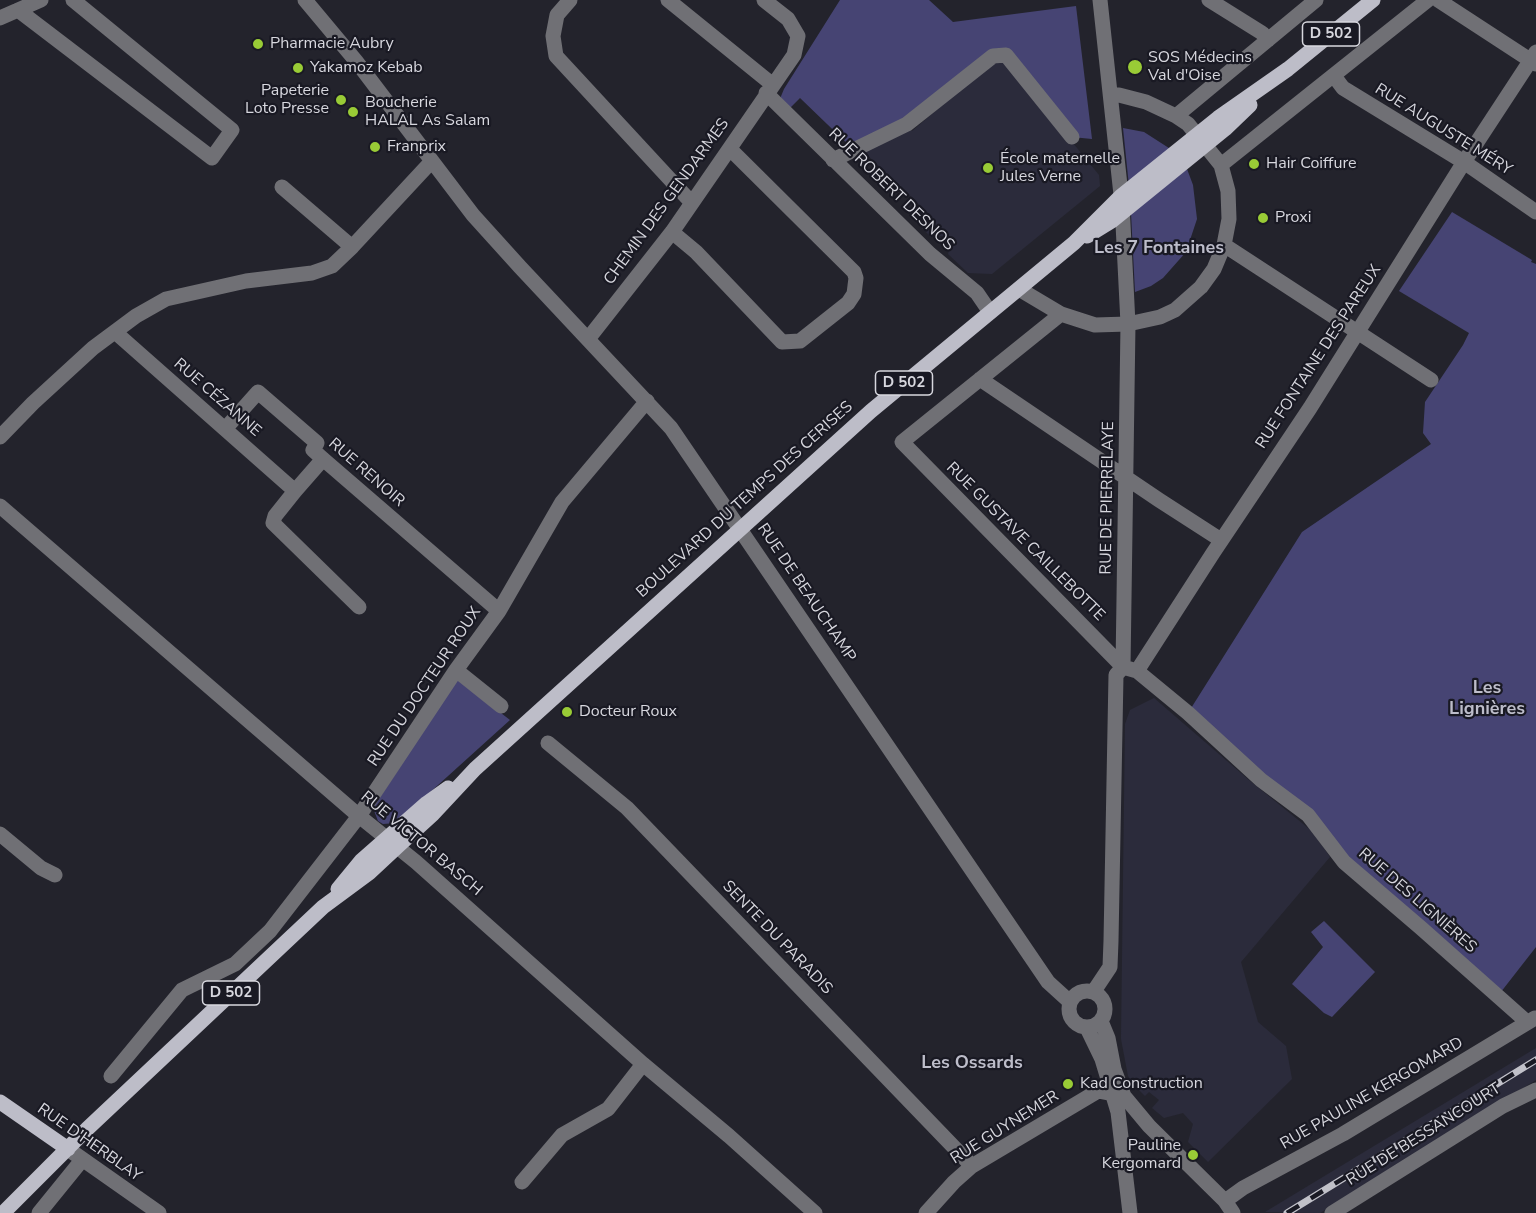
<!DOCTYPE html>
<html>
<head>
<meta charset="utf-8">
<style>
  body { margin:0 }
  canvas { display:block; background:#23232c }
</style>
</head>
<body>
<canvas width="1536" height="1213"></canvas>
<script>
const context = document.querySelector('canvas').getContext('2d');
context.lineJoin = 'round';
function paint(path, color) { context.fillStyle = color; context.fill(path, 'evenodd'); }
const shape = rows => new Path2D(rows.map(r => 'M' + r).join(''));
function strokePath(path, color, width, dash) { context.strokeStyle = color; context.lineWidth = width; context.lineCap = dash ? 'butt' : 'round'; context.setLineDash(dash || []); context.stroke(path); }
function drawText(font, color, halo, rows, align = 'center') {
  context.font = font + ' "Nunito Sans",sans-serif'; context.lineWidth = 4.5; context.setLineDash([]); context.textBaseline = 'middle'; context.strokeStyle = halo; context.fillStyle = color; for (const [text, x, y, turn = 0] of rows) {
    context.save(); context.translate(x, y); context.rotate((+turn || 0) * Math.PI / 180); context.textAlign = isNaN(turn) ? turn : align; if (halo) context.strokeText(text, 0, 0); context.fillText(text, 0, 0); context.restore();
  }
}
const built = shape([
  [995,60,1007,62,1099,175,1100,186,992,274,968,273,948,254,951,244,942,236,931,237,921,227,931,216,861,149,907,126,912,131],
  [1154,698,1249,780,1313,832,1330,857,1241,962,1258,1022,1286,1046,1292,1079,1208,1162,1188,1142,1193,1124,1183,1113,1164,1118,1152,1108,1159,1100,1149,1092,1145,1096,1134,1085,1128,1076,1121,1039,1125,724,1130,710],
  [1536,1048,1536,1080,1320,1213,1265,1212]
]);
const green = shape([
  [840,0,929,0,953,22,1076,6,1092,139,1072,137,1006,55,899,127,854,150,800,98,788,110,777,106,784,89],
  [1123,128,1144,132,1172,150,1129,186],
  [1187,169,1193,185,1197,219,1186,252,1163,278,1151,286,1135,292,1131,213],
  [1452,212,1532,260,1531,262,1536,264,1536,947,1497,997,1188,713,1302,532,1431,444,1423,433,1425,402,1463,345,1469,333,1399,291],
  [457,679,510,720,396,823,383,824,378,821,373,808],
  [1324,921,1375,972,1332,1017,1324,1013,1292,984,1323,947,1311,932]
]);
const minor = shape([
  [305,0,356,61,473,215,520,267,671,428,1048,982,1070,1002],
  [570,0,557,15,553,36,556,56,691,202],
  [668,0,773,85],
  [1209,0,1262,33,1268,40],
  [1438,0,1536,64],
  [18,10,212,158,232,130,73,0],
  [0,18,41,0],
  [1334,76,1343,88,1464,162,1536,212],
  [766,93,930,254,977,293,990,312],
  [1176,116,1316,0],
  [833,160,907,124,993,56,1006,55,1072,137],
  [1221,165,1428,0],
  [282,187,352,247],
  [672,232,696,252,782,342,800,341,848,303,854,294,856,278,854,272,730,149],
  [1224,245,1431,380],
  [1019,289,1061,314,1095,325,1128,324,1160,317,1175,310,1201,287,1214,269,1224,245,1229,219,1228,191,1221,165,1188,124,1176,116,1146,102,1119,95,1111,95],
  [1061,314,902,442,1123,667,1137,671,1188,713,1261,780,1308,815,1344,862,1421,928,1527,1022],
  [115,332,295,491,323,459],
  [588,339,672,232,794,55,798,36,788,19,764,0],
  [980,379,1159,500,1221,540],
  [225,429,258,392,317,443,313,450,323,459,499,611],
  [0,437,33,403,93,348,136,316,166,299,246,281,312,273,332,266,352,247,431,162],
  [295,491,275,516,273,523,359,607],
  [0,506,359,816,416,862,643,1064,729,1136,815,1213],
  [456,670,501,706],
  [1137,671,1213,553,1310,408,1464,162,1536,52],
  [548,743,627,808,972,1166],
  [0,834,41,868,55,875],
  '1069 1009a18 18 0 1 1 36 0a18 18 0 1 1-36 0Z',
  [1094,991,1110,967,1111,941,1116,675,1123,667,1128,324,1122,204,1100,0],
  [1101,1021,1108,1038,1114,1069,1124,1096,1149,1126,1225,1201,1233,1213],
  [1087,1028,1102,1059,1118,1112,1130,1213],
  [111,1076,182,990,235,964,270,931,359,816,456,670,499,611,562,502,647,401],
  [68,1149,159,1213],
  [522,1182,562,1135,608,1109,643,1064],
  [1225,1201,1243,1188,1343,1134,1535,1018],
  [39,1213,82,1160],
  [926,1213,954,1182,972,1166,1098,1091,1124,1096],
  [1332,1213,1503,1106,1536,1090]
]);
const major = shape([
  [1087,236,1113,220,1225,129,1250,105],
  [338,889,361,861,427,803,448,788],
  [0,1102,68,1149],
  [3,1213,87,1129,323,907,369,873,398,846,433,814,475,769,871,411,1074,243,1121,196,1218,118,1288,69,1373,0]
]);
const rail = shape([
  [1287,1213,1536,1060]
]);
const markers = [
  [258,44,6,"#99cb36"],
  [1135,67,8,"#99cb36"],
  [298,68,6,"#99cb36"],
  [341,100,6,"#99cb36"],
  [353,112,6,"#99cb36"],
  [375,147,6,"#99cb36"],
  [1254,164,6,"#99cb36"],
  [988,168,6,"#99cb36"],
  [1263,218,6,"#99cb36"],
  [567,712,6,"#99cb36"],
  [1068,1084,6,"#99cb36"],
  [1193,1155,6,"#99cb36"]
];
const shields = [
  [1331,34,57],
  [904,383,57],
  [231,993,57]
];
const shieldNames = [
  ["D 502",1331,34],
  ["D 502",904,383],
  ["D 502",231,993]
];
const poiNames = [
  ["Pharmacie Aubry",270,44],
  ["SOS Médecins",1148,58],
  ["Val d'Oise",1148,76],
  ["Yakamoz Kebab",310,68],
  ["Papeterie",329,91,"right"],
  ["Loto Presse",329,109,"right"],
  ["Boucherie",365,103],
  ["HALAL As Salam",365,121],
  ["Franprix",387,147],
  ["École maternelle",1000,159],
  ["Jules Verne",1000,177],
  ["Hair Coiffure",1266,164],
  ["Proxi",1275,218],
  ["Docteur Roux",579,712],
  ["Kad Construction",1080,1084],
  ["Pauline",1181,1146,"right"],
  ["Kergomard",1181,1164,"right"]
];
const streetNames = [
  ["RUE AUGUSTE MÉRY",1443,130,32],
  ["RUE ROBERT DESNOS",891,190,44],
  ["CHEMIN DES GENDARMES",667,202,-54],
  ["RUE FONTAINE DES PAREUX",1319,357,-57],
  ["RUE CÉZANNE",217,398,41],
  ["RUE RENOIR",366,473,41],
  ["RUE DE PIERRELAYE",1108,498,-89],
  ["BOULEVARD DU TEMPS DES CERISES",745,500,-42],
  ["RUE GUSTAVE CAILLEBOTTE",1025,542,45],
  ["RUE DE BEAUCHAMP",806,593,56],
  ["RUE DU DOCTEUR ROUX",425,687,-56],
  ["RUE VICTOR BASCH",421,844,40],
  ["RUE DES LIGNIÈRES",1417,901,41],
  ["SENTE DU PARADIS",777,938,46],
  ["RUE PAULINE KERGOMARD",1372,1094,-30],
  ["RUE GUYNEMER",1005,1128,-32],
  ["RUE DE BESSANCOURT",1424,1135,-32],
  ["RUE D'HERBLAY",89,1143,35]
];
const neighbourhoodNames = [
  ["Les 7 Fontaines",1159,249],
  ["Les",1487,689],
  ["Lignières",1487,710],
  ["Les Ossards",972,1064]
];
paint(built, '#2b2b3b');
paint(green, '#464473');
strokePath(minor, '#707075', 15);
strokePath(major, '#bdbdc8', 15);
strokePath(rail, '#c1c1c9', 7);
strokePath(rail, '#191923', 4.5, [14]);
for (const [x, y, r, color] of markers) { const dot = new Path2D(); dot.arc(x, y, r, 0, 2 * Math.PI); context.fillStyle = color; context.fill(dot); strokePath(dot, '#191923', 2); }
for (const [x, y, w] of shields) { const box = new Path2D(); box.roundRect(x - w / 2, y - 12, w, 24, 4.5); context.fillStyle = '#191923'; context.fill(box); strokePath(box, '#d7d7de', 1.5); }
drawText('bold 15px', '#d7d7de', null, shieldNames);
drawText('16px', '#d7d7de', '#191923', poiNames, 'left');
drawText('16px', '#d7d7de', '#191923', streetNames);
drawText('bold 18px', '#bdbdca', '#191923', neighbourhoodNames);
</script>
</body>
</html>
